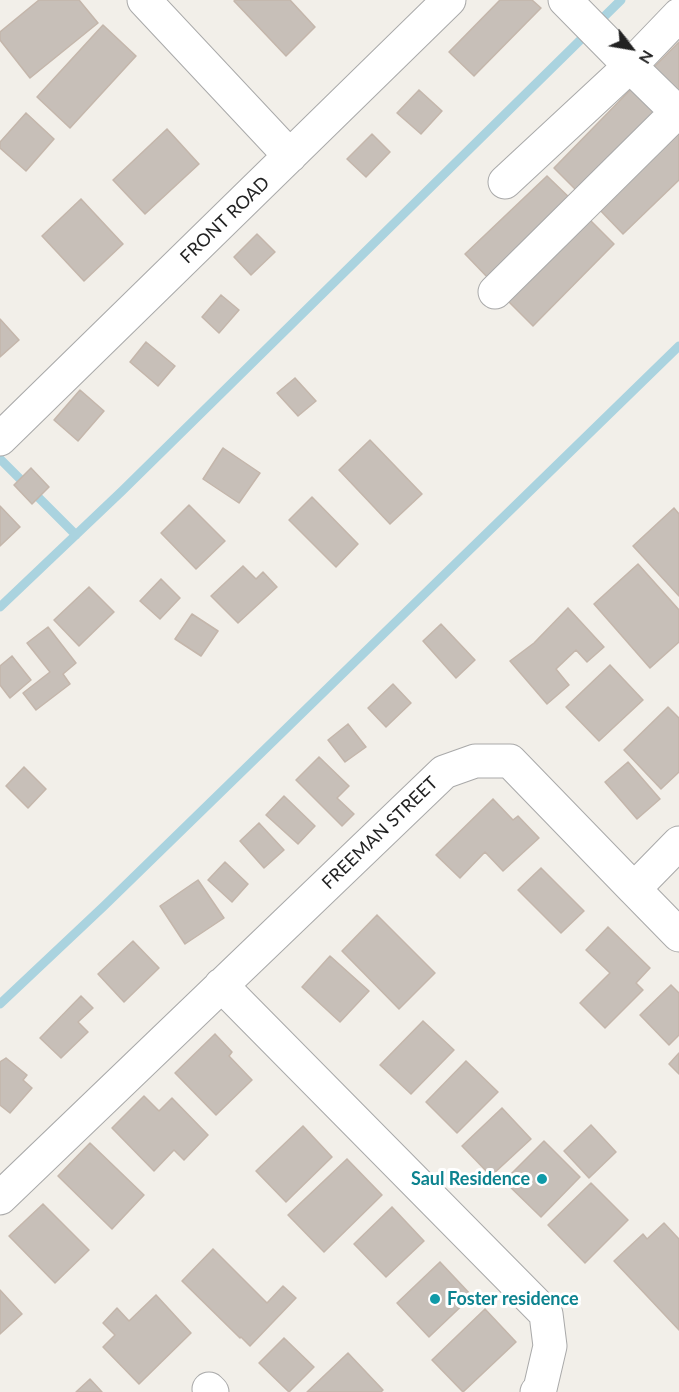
<!DOCTYPE html>
<html>
<head>
<meta charset="utf-8">
<style>
  body { margin:0 }
  #map { position:relative; width:679px; height:1392px; overflow:hidden; background:#f2efe9; font-family:Lato,sans-serif }
  canvas { display:block }
  .north { position:absolute; left:601px; top:18px; width:60px; height:60px; -webkit-text-stroke:4px #fff; paint-order:stroke; rotate:121deg; font-size:16px; font-weight:700; line-height:24px; text-align:center; color:#222 }
  .north::after { content:''; display:block; margin:auto; width:21px; height:27px; background:#222; clip-path:polygon(50% 0,100% 100%,50% 72%,0 100%) }
</style>
</head>
<body>
<div id="map">
<canvas width="679" height="1392"></canvas>
<div class="north">N</div>
</div>
<script>
const context = document.querySelector('canvas').getContext('2d');
context.lineJoin = 'round';
const shape = rows => new Path2D(rows.map(r => 'M' + r).join(''));
function strokePath(path, color, width, dash) { context.strokeStyle = color; context.lineWidth = width; context.lineCap = dash ? 'butt' : 'round'; context.setLineDash(dash || []); context.stroke(path); }
function paint(path, color) { context.fillStyle = color; context.fill(path, 'evenodd'); }
function drawText(font, color, halo, rows, align = 'center') {
  context.font = font + ' Lato,sans-serif'; context.lineWidth = 6; context.setLineDash([]); context.textBaseline = 'middle'; context.strokeStyle = halo; context.fillStyle = color; for (const [text, x, y, turn = 0] of rows) {
    context.save(); context.translate(x, y); context.rotate((+turn || 0) * Math.PI / 180); context.textAlign = isNaN(turn) ? turn : align; if (halo) context.strokeText(text, 0, 0); context.fillText(text, 0, 0); context.restore();
  }
}
const stream = shape([
  [0,459,76,535],
  [0,607,122,491,621,0],
  [0,1004,104,906,679,346]
]);
const building = shape([
  [39,0,79,0,98,23,30,78,0,40,0,32,39,0],
  [235,0,290,0,315,27,286,56,234,1,235,0],
  [500,0,532,0,541,8,474,76,449,52,500,0],
  [103,25,136,56,70,128,37,97,103,25],
  [679,42,679,95,646,75,679,42],
  [637,83,664,111,581,195,554,168,637,83],
  [419,90,442,111,421,134,397,113,419,90],
  [26,113,54,139,26,171,0,148,0,142,26,113],
  [679,126,679,180,623,234,597,207,679,126],
  [167,129,199,164,145,214,113,180,167,129],
  [372,134,390,152,366,177,347,159,372,134],
  [547,176,574,202,490,280,465,254,547,176],
  [81,199,123,244,84,281,42,236,81,199],
  [589,219,614,244,533,326,507,300,589,219],
  [257,234,275,252,251,275,234,257,257,234],
  [221,295,239,310,219,333,202,317,221,295],
  [0,319,19,340,0,357,0,319],
  [146,342,175,366,158,386,130,362,146,342],
  [295,378,316,401,298,416,277,393,295,378],
  [80,390,104,411,78,441,54,420,80,390],
  [370,440,422,494,390,524,339,470,370,440],
  [223,448,260,473,239,503,203,479,223,448],
  [31,468,49,487,32,504,14,485,31,468],
  [312,497,358,544,336,567,289,520,312,497],
  [189,505,225,541,196,569,161,533,189,505],
  [0,506,20,527,0,546,0,506],
  [674,508,679,514,679,596,633,546,674,508],
  [638,564,679,610,679,642,650,668,594,604,638,564],
  [243,566,256,579,263,572,277,587,238,623,211,596,243,566],
  [161,579,180,598,160,619,140,601,161,579],
  [89,587,114,612,79,646,54,620,89,587],
  [568,608,604,647,587,662,576,650,556,669,569,685,547,704,510,661,534,643,568,608],
  [192,614,218,631,201,656,175,639,192,614],
  [441,624,475,660,456,678,423,641,441,624],
  [48,627,76,663,63,674,70,684,36,710,23,693,50,672,27,643,48,627],
  [12,656,31,680,10,698,0,685,0,666,12,656],
  [610,665,643,700,599,741,566,707,610,665],
  [393,684,411,703,386,727,368,708,393,684],
  [668,707,679,718,679,772,661,789,624,750,668,707],
  [348,724,366,747,345,762,328,740,348,724],
  [319,757,349,786,337,798,354,814,342,826,296,780,319,757],
  [628,762,660,799,637,819,605,782,628,762],
  [24,767,46,789,28,808,6,786,24,767],
  [284,796,315,826,298,844,266,815,284,796],
  [493,799,513,820,518,816,539,838,503,871,485,852,460,878,436,855,493,799],
  [259,823,284,850,264,868,240,841,259,823],
  [225,862,248,884,232,902,208,880,225,862],
  [541,868,584,911,561,933,518,890,541,868],
  [198,880,224,918,185,944,160,906,198,880],
  [377,915,435,973,399,1009,342,951,377,915],
  [608,927,650,968,636,983,643,990,605,1028,580,1003,610,973,586,950,608,927],
  [133,941,159,968,124,1002,98,974,133,941],
  [330,956,369,991,340,1022,302,987,330,956],
  [671,985,679,993,679,1035,669,1045,640,1015,671,985],
  [81,996,93,1008,78,1022,88,1032,61,1058,40,1038,81,996],
  [423,1021,454,1050,411,1094,380,1065,423,1021],
  [215,1034,232,1052,229,1056,252,1080,216,1115,175,1073,215,1034],
  [679,1053,679,1074,669,1064,679,1053],
  [6,1058,27,1075,23,1080,32,1088,10,1113,0,1105,0,1062,6,1058],
  [466,1061,498,1092,457,1133,426,1102,466,1061],
  [144,1096,159,1111,172,1098,208,1135,184,1160,174,1150,154,1171,112,1128,144,1096],
  [502,1108,531,1139,491,1176,462,1146,502,1108],
  [591,1125,616,1152,589,1178,564,1151,591,1125],
  [303,1126,332,1157,286,1202,256,1171,303,1126],
  [544,1141,580,1177,541,1217,504,1181,544,1141],
  [90,1143,144,1195,112,1229,58,1176,90,1143],
  [347,1159,382,1195,324,1252,288,1215,347,1159],
  [591,1183,628,1220,585,1263,548,1225,591,1183],
  [43,1204,89,1250,55,1283,9,1236,43,1204],
  [392,1207,424,1241,386,1277,354,1244,392,1207],
  [664,1223,679,1239,679,1330,614,1261,643,1234,647,1239,664,1223],
  [213,1249,267,1303,283,1286,296,1298,250,1346,241,1337,240,1338,182,1281,213,1249],
  [440,1262,472,1296,429,1337,397,1303,440,1262],
  [0,1290,22,1314,0,1334,0,1290],
  [156,1295,191,1333,139,1384,103,1347,115,1335,103,1323,117,1308,129,1321,156,1295],
  [485,1309,516,1342,463,1392,432,1360,485,1309],
  [284,1338,314,1367,289,1392,259,1363,284,1338],
  [348,1353,383,1390,381,1392,307,1392,348,1353],
  [90,1379,102,1392,76,1392,90,1379]
]);
const minor = shape([
  [144,0,290,156],
  [565,0,630,66,679,15],
  [505,182,630,66,677,112],
  [495,292,679,110],
  [0,439,449,0],
  [634,889,679,935],
  [221,985,546,1314,550,1346,540,1389,537,1392],
  [0,1198,444,772,475,761,510,761,634,889,679,843],
  [209,1389,212,1392]
]);
const markers = [
  [542,1179,6,"#0f9aa8"],
  [435,1299,6,"#0f9aa8"]
];
const streetNames = [
  ["FRONT ROAD",225,220,-44],
  ["FREEMAN STREET",380,833,-44]
];
const cultureNames = [
  ["Saul Residence",530,1179],
  ["Foster residence",447,1299,"left"]
];
strokePath(stream, '#aad3df', 9);
paint(building, '#c7bfb8');
strokePath(building, '#c4b6ab', 1.5);
strokePath(minor, '#a9a9a9', 35);
strokePath(minor, '#fff', 33);
for (const [x, y, r, color] of markers) { const dot = new Path2D(); dot.arc(x, y, r, 0, 2 * Math.PI); context.fillStyle = color; context.fill(dot); strokePath(dot, '#fff', 2); }
drawText('18px', '#222', '#fff', streetNames);
drawText('bold 18px', '#0d838f', '#fff', cultureNames, 'right');
</script>
</body>
</html>
